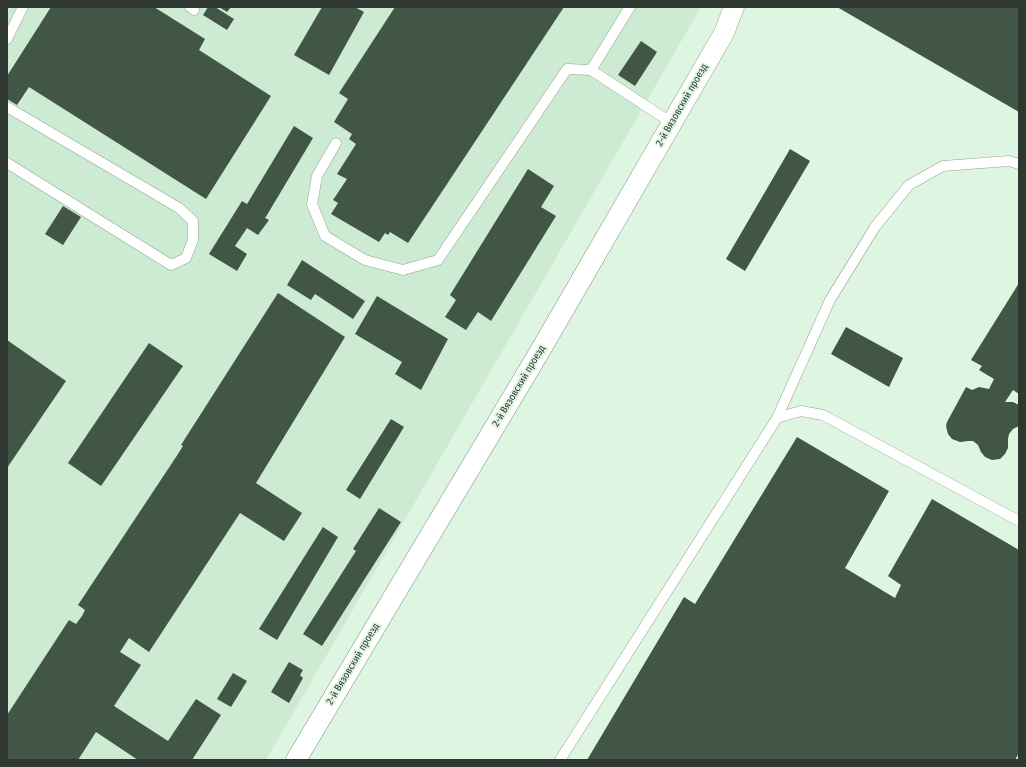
<!DOCTYPE html>
<html>
<head>
<meta charset="utf-8">
<style>
  body { margin:0 }
  #map { position:relative; width:1026px; height:767px; overflow:hidden; background:#def6e1; font-family:"Fira Sans Condensed",sans-serif }
  canvas { display:block }
  .frame { position:absolute; inset:0; border:8px solid #2f3830; pointer-events:none }
</style>
</head>
<body>
<div id="map">
<canvas width="1026" height="767"></canvas>
<div class="frame"></div>
</div>
<script>
const context = document.querySelector('canvas').getContext('2d');
context.lineJoin = 'round';
function paint(path, color) { context.fillStyle = color; context.fill(path, 'evenodd'); }
const shape = rows => new Path2D(rows.map(r => 'M' + r).join(''));
function strokePath(path, color, width, dash) { context.strokeStyle = color; context.lineWidth = width; context.lineCap = dash ? 'butt' : 'round'; context.setLineDash(dash || []); context.stroke(path); }
function drawText(font, color, halo, rows, align = 'center') {
  context.font = font + ' "Fira Sans Condensed",sans-serif'; context.lineWidth = 4; context.setLineDash([]); context.textBaseline = 'middle'; context.strokeStyle = halo; context.fillStyle = color; for (const [text, x, y, turn = 0] of rows) {
    context.save(); context.translate(x, y); context.rotate((+turn || 0) * Math.PI / 180); context.textAlign = isNaN(turn) ? turn : align; if (halo) context.strokeText(text, 0, 0); context.fillText(text, 0, 0); context.restore();
  }
}
const built = shape([
  [7,7,701,7,266,760,7,760]
]);
const building = shape([
  [51,7,154,7,205,39,199,50,271,96,206,199,29,87,17,105,7,99,7,76],
  [208,7,215,7,234,19,227,30,203,15],
  [219,7,231,7,227,12],
  [322,7,355,7,364,12,329,75,294,55],
  [395,7,564,7,408,243,390,232,388,235,385,233,379,242,331,214,338,203,333,200,347,179,337,174,356,144,349,139,352,134,334,122,348,99,339,93],
  [837,7,1019,7,1019,112],
  [641,41,657,52,635,86,618,75],
  [294,126,313,138,267,215,265,218,269,220,258,235,247,228,235,246,247,254,237,271,209,254,242,201,247,204],
  [790,149,810,161,745,271,726,259],
  [528,169,554,186,541,207,556,216,491,321,478,312,466,330,445,317,456,300,450,295],
  [63,206,81,217,63,245,45,234],
  [302,260,365,301,353,319,315,294,311,300,287,285],
  [1019,283,1019,394,1013,390,1005,402,1013,402,1019,405,1019,426,1013,429,1009,434,1008,439,1008,448,1005,454,1000,459,992,460,985,457,981,452,978,445,973,441,968,441,960,442,952,439,948,434,946,426,947,422,966,387,972,390,979,387,989,389,994,379,979,370,982,366,971,360],
  [278,293,345,337,256,483,302,513,284,541,240,513,149,652,129,638,120,652,141,665,114,706,168,741,196,699,221,715,192,760,138,760,96,732,78,760,7,760,7,715,69,620,76,624,82,616,85,610,78,605,178,454,183,446,181,445],
  [377,296,448,339,421,390,395,374,402,362,355,334],
  [846,327,903,358,889,387,831,354],
  [7,340,66,381,7,468],
  [149,343,183,366,101,486,68,463],
  [391,419,404,427,360,499,346,490],
  [797,437,889,491,845,568,895,598,901,585,888,576,932,499,1019,550,1019,753,1015,760,587,760,684,597,695,604],
  [379,508,401,522,322,646,303,634,356,551,353,549],
  [323,527,338,537,277,640,259,629],
  [289,662,303,670,300,675,303,678,289,703,271,692],
  [233,673,247,681,231,707,217,699]
]);
const service = shape([
  [190,7,194,10],
  [7,39,23,7],
  [591,70,630,7],
  [7,107,179,208,193,221,193,240,186,258,171,265,7,163],
  [336,143,317,176,312,204,325,236,365,260,403,270,438,260,567,69,591,70,672,123],
  [777,418,830,300,875,227,909,185,943,166,1009,161,1019,164],
  [560,760,777,418,801,411,823,415,1019,521]
]);
const minor = shape([
  [296,760,540,351,724,33,734,7]
]);
const streetNames = [
  ["2-й Вязовский проезд",682,105,-60],
  ["2-й Вязовский проезд",519,386,-59],
  ["2-й Вязовский проезд",353,664,-59]
];
paint(built, '#cdebd2');
paint(building, '#415645');
strokePath(service, '#8fa592', 11);
strokePath(minor, '#8fa592', 21);
strokePath(service, '#fff', 10);
strokePath(minor, '#fff', 20);
drawText('10px', '#2f3830', '#def6e1', streetNames);
</script>
</body>
</html>
